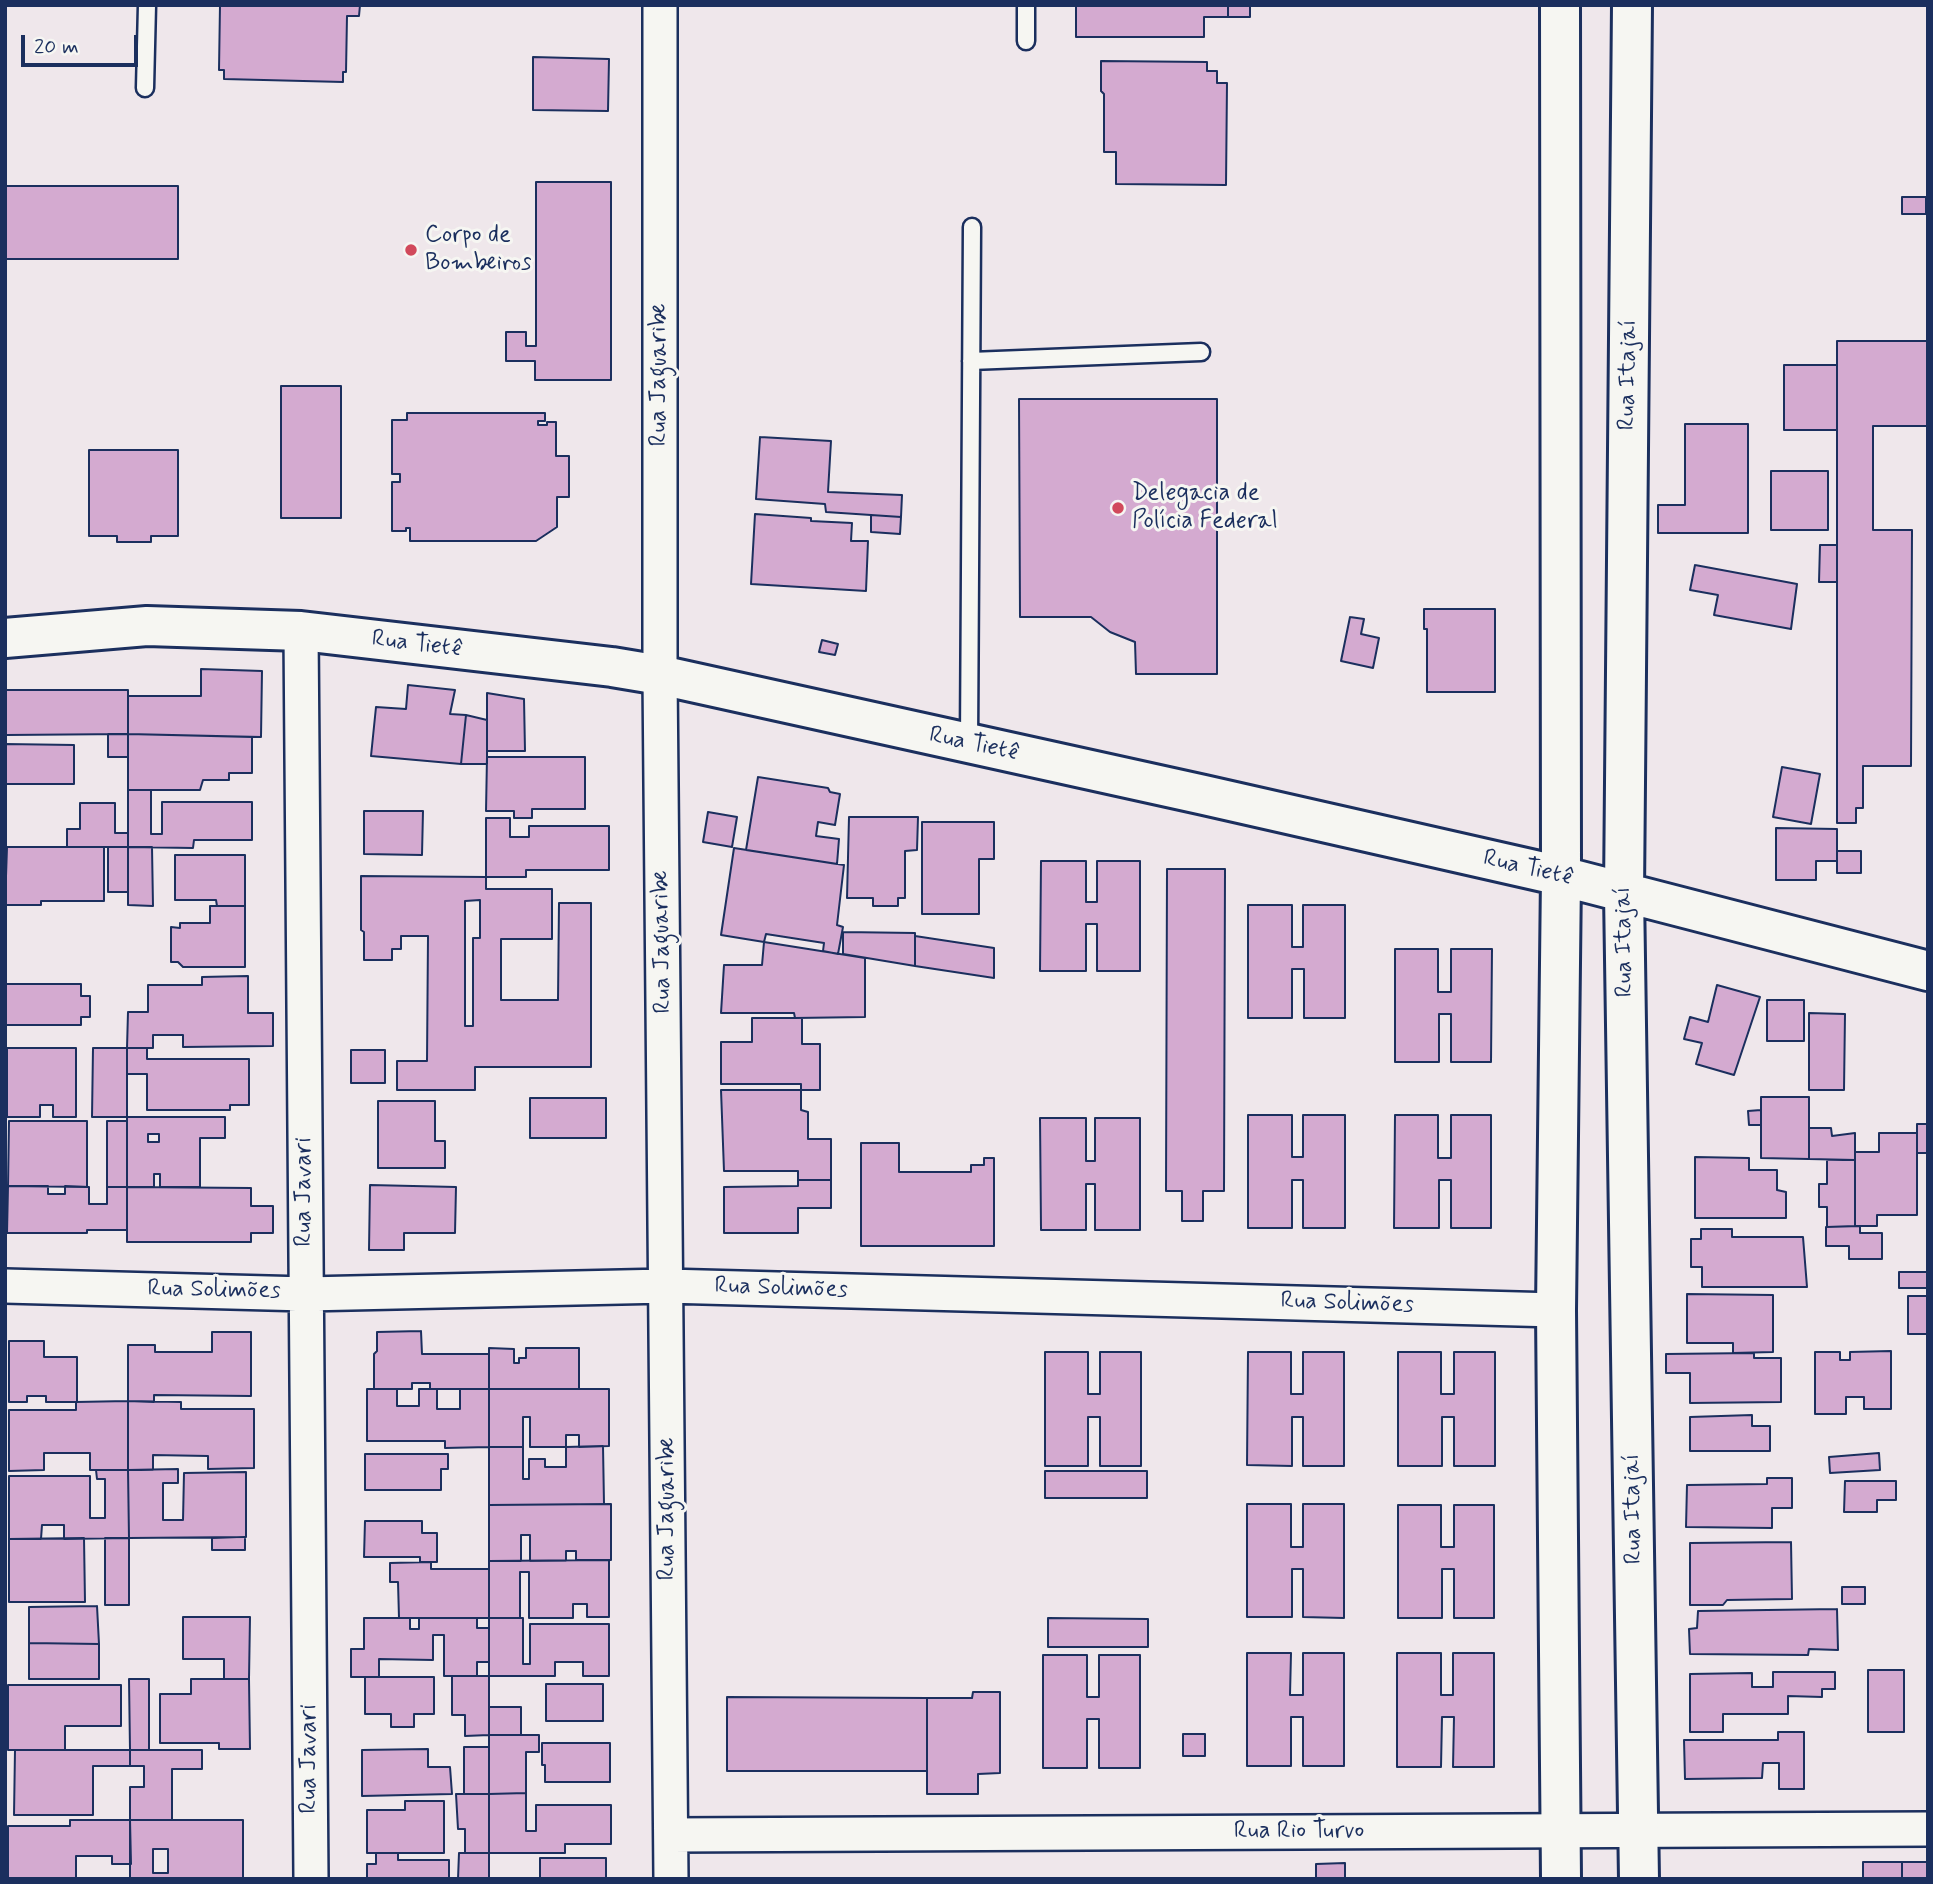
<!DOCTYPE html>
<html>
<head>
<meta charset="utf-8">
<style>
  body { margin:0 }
  #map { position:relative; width:1933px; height:1884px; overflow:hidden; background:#efe7eb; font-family:Mynerve,sans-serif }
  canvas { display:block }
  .frame { position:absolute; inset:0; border:7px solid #1b2f5e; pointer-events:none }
  .scale { position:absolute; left:21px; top:35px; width:117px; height:32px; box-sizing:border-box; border:4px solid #1b2f5e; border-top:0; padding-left:9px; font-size:21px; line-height:24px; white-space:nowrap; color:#1b2f5e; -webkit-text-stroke:5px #f6f6f2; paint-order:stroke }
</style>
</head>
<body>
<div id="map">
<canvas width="1933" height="1884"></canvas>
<div class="frame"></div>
<div class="scale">20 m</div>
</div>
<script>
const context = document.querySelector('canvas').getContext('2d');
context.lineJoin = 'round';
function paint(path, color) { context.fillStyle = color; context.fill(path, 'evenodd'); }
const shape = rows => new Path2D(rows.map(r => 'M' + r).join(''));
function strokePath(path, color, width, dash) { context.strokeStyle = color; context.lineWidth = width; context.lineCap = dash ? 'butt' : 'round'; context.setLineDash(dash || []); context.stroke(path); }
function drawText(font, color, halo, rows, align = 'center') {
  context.font = font + ' Mynerve,sans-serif'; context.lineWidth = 6; context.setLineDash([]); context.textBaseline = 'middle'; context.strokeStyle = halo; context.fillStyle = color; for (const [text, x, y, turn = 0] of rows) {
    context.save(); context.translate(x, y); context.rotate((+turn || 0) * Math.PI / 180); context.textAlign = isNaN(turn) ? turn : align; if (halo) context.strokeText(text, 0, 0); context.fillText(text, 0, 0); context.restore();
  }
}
const building = shape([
  [220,5,360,5,359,16,347,16,346,72,343,72,343,82,224,79,224,70,219,70,220,5],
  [1076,5,1228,5,1228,17,1204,17,1204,37,1076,37,1076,5],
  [1228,5,1250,5,1250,17,1228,17,1228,5],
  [533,57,609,59,608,111,533,110,533,57],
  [1101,61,1207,62,1207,71,1217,71,1217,83,1227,83,1226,185,1116,184,1116,152,1104,152,1104,94,1101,91,1101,61],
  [536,182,611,182,611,380,535,380,535,361,506,361,506,332,526,332,526,346,536,346,536,182],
  [5,186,178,186,178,259,5,259,5,186],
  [1902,197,1926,197,1926,214,1902,214,1902,197],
  [1837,341,1928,341,1928,426,1873,426,1873,530,1912,530,1911,766,1863,766,1863,808,1856,808,1856,823,1837,823,1837,341],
  [1784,365,1837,365,1837,430,1784,430,1784,365],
  [281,386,341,386,341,518,281,518,281,386],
  [1019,399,1217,399,1217,674,1136,674,1135,642,1110,632,1091,617,1020,617,1019,399],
  [407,413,545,413,545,421,538,421,538,425,547,425,547,422,556,422,556,456,569,456,569,497,557,497,557,527,536,541,410,541,410,528,406,528,406,531,392,531,392,482,400,482,400,474,392,474,392,420,407,420,407,413],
  [1685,424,1748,424,1748,533,1658,533,1658,505,1685,505,1685,424],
  [760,437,831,441,828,492,902,495,901,517,826,512,825,504,756,499,760,437],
  [89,450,178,450,178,536,151,536,151,542,117,542,117,536,89,536,89,450],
  [1771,471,1828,471,1828,530,1771,530,1771,471],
  [755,514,811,518,811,521,852,523,851,541,868,541,866,591,751,584,755,514],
  [871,515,901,517,900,534,871,532,871,515],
  [1820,545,1837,545,1837,582,1819,582,1820,545],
  [1695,565,1797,584,1791,629,1714,615,1718,595,1690,590,1695,565],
  [1424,609,1495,609,1495,692,1427,692,1427,629,1424,629,1424,609],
  [1350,617,1364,619,1361,634,1379,638,1373,668,1341,661,1350,617],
  [822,640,838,644,835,655,819,652,822,640],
  [201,669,262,671,261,737,128,734,128,696,201,696,201,669],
  [408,685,455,690,450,714,466,715,461,764,371,756,376,707,406,709,408,685],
  [5,690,128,690,128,734,6,735,5,690],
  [487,693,524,699,525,751,487,751,487,693],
  [466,715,487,720,487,764,461,764,466,715],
  [108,734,128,734,128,757,108,757,108,734],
  [128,734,252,737,252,773,229,773,229,780,203,780,200,790,128,790,128,734],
  [5,744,74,745,74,784,5,784,5,744],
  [487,757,585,757,585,809,532,809,532,818,514,818,514,811,486,811,487,757],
  [1782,767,1820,774,1811,824,1773,817,1782,767],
  [758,777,828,788,830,792,840,794,835,825,818,822,816,836,839,839,837,864,746,850,758,777],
  [128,790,151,790,151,834,162,834,162,802,252,802,252,840,194,840,193,848,128,847,128,790],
  [80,803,115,803,115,833,128,833,128,847,67,847,67,829,80,829,80,803],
  [364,811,423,811,422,855,364,854,364,811],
  [708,812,737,817,732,847,703,842,708,812],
  [849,817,918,817,917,850,905,851,905,898,898,898,898,906,873,906,873,898,847,898,849,817],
  [486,818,510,818,510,837,529,837,529,826,609,826,609,870,526,870,526,877,486,877,486,818],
  [922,822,994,822,994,859,979,859,979,914,922,914,922,822],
  [1776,828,1837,829,1837,861,1816,861,1816,880,1776,880,1776,828],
  [7,847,104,847,104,901,41,901,41,905,5,905,7,847],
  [108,847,128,847,128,892,108,892,108,847],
  [128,847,152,847,153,906,128,905,128,847],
  [734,848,844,865,837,925,843,927,838,954,823,951,824,943,766,934,764,942,721,935,734,848],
  [1837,851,1861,851,1861,873,1837,873,1837,851],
  [175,855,245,855,245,906,217,906,216,900,175,900,175,855],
  [1041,861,1086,861,1086,902,1097,902,1097,861,1140,861,1140,971,1097,971,1097,924,1086,924,1086,971,1040,971,1041,861],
  [1167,869,1225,869,1224,1191,1203,1191,1203,1221,1182,1221,1182,1191,1166,1191,1167,869],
  [361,876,486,877,486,889,552,889,552,939,501,939,501,1000,558,1000,559,903,591,903,591,1067,475,1067,475,1090,397,1090,397,1061,427,1061,428,936,401,936,401,949,392,949,392,960,364,960,364,932,361,930,361,876],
  [480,900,480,938,473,938,473,1026,465,1026,465,901,480,900],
  [1248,905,1292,905,1292,947,1303,947,1303,905,1345,905,1345,1018,1304,1018,1304,969,1292,969,1292,1018,1248,1018,1248,905],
  [210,906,245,906,245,967,183,967,178,962,171,962,171,927,180,928,180,923,210,923,210,906],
  [843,932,915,933,915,966,843,954,843,932],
  [915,936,994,948,994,978,915,966,915,936],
  [764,942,865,958,865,1017,795,1018,794,1013,721,1013,724,965,762,965,764,942],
  [1395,949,1438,949,1438,992,1451,992,1451,949,1492,949,1491,1062,1451,1062,1451,1014,1439,1014,1439,1062,1395,1062,1395,949],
  [248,976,248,1013,273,1013,273,1046,183,1047,183,1035,153,1035,153,1048,127,1048,128,1012,148,1012,148,985,202,985,202,977,248,976],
  [5,984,81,984,81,996,90,996,90,1017,81,1017,81,1025,5,1025,5,984],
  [1717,985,1760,997,1734,1075,1696,1064,1702,1043,1684,1039,1690,1017,1708,1022,1717,985],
  [1767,1000,1804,1000,1804,1041,1767,1041,1767,1000],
  [1809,1013,1845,1014,1844,1090,1809,1090,1809,1013],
  [752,1018,802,1018,802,1044,820,1044,820,1090,801,1090,801,1084,721,1084,721,1042,752,1042,752,1018],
  [7,1048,76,1048,76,1117,53,1117,53,1105,40,1105,40,1117,7,1117,7,1048],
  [93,1048,127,1048,127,1117,92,1117,93,1048],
  [127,1048,147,1048,147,1059,249,1059,249,1105,230,1105,230,1110,147,1110,147,1074,127,1074,127,1048],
  [351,1050,385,1050,385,1083,351,1083,351,1050],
  [721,1090,801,1090,801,1110,808,1112,808,1139,831,1139,831,1180,798,1180,798,1171,724,1171,721,1090],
  [1761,1097,1809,1097,1809,1159,1761,1158,1761,1097],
  [530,1098,606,1098,606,1138,530,1138,530,1098],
  [378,1101,435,1101,435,1141,445,1141,445,1168,378,1168,378,1101],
  [1761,1110,1761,1125,1749,1125,1748,1111,1761,1110],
  [1248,1115,1292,1115,1292,1157,1303,1157,1303,1115,1345,1115,1345,1228,1303,1228,1303,1180,1292,1180,1292,1228,1248,1228,1248,1115],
  [1395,1115,1438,1115,1438,1158,1451,1158,1451,1115,1491,1115,1491,1228,1451,1228,1451,1180,1439,1180,1439,1228,1394,1228,1395,1115],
  [127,1117,225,1117,225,1138,200,1138,200,1187,160,1187,160,1174,154,1174,154,1187,127,1187,127,1117],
  [1040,1118,1086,1118,1086,1161,1095,1161,1095,1118,1140,1118,1140,1230,1095,1230,1095,1184,1086,1184,1086,1230,1041,1230,1040,1118],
  [9,1121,87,1121,87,1187,8,1186,9,1121],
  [107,1121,127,1121,127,1187,107,1187,107,1121],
  [1917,1124,1928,1124,1928,1153,1917,1153,1917,1124],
  [1809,1128,1831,1128,1832,1136,1855,1133,1855,1160,1809,1159,1809,1128],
  [1879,1133,1917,1133,1917,1215,1877,1215,1877,1226,1855,1226,1855,1152,1879,1152,1879,1133],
  [148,1134,159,1134,159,1142,148,1142,148,1134],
  [861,1143,899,1143,899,1172,971,1172,971,1165,984,1165,984,1158,994,1158,994,1246,861,1246,861,1143],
  [1695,1157,1749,1158,1749,1170,1777,1170,1777,1190,1786,1192,1786,1218,1695,1218,1695,1157],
  [1827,1160,1855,1160,1855,1226,1827,1227,1827,1207,1819,1207,1819,1184,1827,1184,1827,1160],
  [798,1180,831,1180,831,1208,798,1208,798,1233,724,1233,724,1187,798,1186,798,1180],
  [370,1185,456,1187,455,1233,404,1233,404,1250,369,1250,370,1185],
  [8,1186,48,1186,48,1194,65,1194,65,1186,89,1187,89,1204,107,1204,107,1187,127,1187,127,1230,87,1230,87,1233,7,1233,8,1186],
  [127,1187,251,1188,251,1206,273,1206,273,1233,251,1233,251,1242,127,1242,127,1187],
  [1860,1226,1860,1233,1882,1233,1882,1259,1849,1259,1849,1246,1826,1246,1826,1227,1860,1226],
  [1701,1229,1732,1229,1732,1237,1803,1237,1807,1287,1702,1287,1702,1267,1691,1267,1691,1239,1701,1239,1701,1229],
  [1899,1272,1928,1272,1928,1288,1899,1288,1899,1272],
  [1687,1294,1773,1295,1773,1352,1733,1353,1733,1343,1687,1343,1687,1294],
  [1908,1296,1928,1296,1928,1334,1908,1334,1908,1296],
  [421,1331,422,1354,489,1354,489,1389,430,1389,430,1383,412,1383,412,1389,374,1389,374,1354,377,1351,377,1332,421,1331],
  [212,1332,251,1332,251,1396,154,1395,154,1402,128,1401,128,1345,155,1345,155,1352,212,1352,212,1332],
  [9,1341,44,1341,44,1357,77,1357,77,1402,46,1402,46,1396,27,1396,27,1402,9,1402,9,1341],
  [489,1348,514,1349,514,1363,519,1363,519,1358,526,1358,526,1348,579,1348,579,1389,489,1389,489,1348],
  [1891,1351,1891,1409,1864,1409,1864,1397,1846,1397,1846,1414,1815,1414,1815,1352,1840,1352,1840,1360,1850,1360,1850,1352,1891,1351],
  [1045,1352,1088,1352,1088,1394,1100,1394,1100,1352,1141,1352,1141,1466,1100,1466,1100,1417,1088,1417,1088,1466,1045,1466,1045,1352],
  [1248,1352,1291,1352,1291,1394,1303,1394,1303,1352,1344,1352,1344,1466,1303,1466,1303,1417,1292,1417,1292,1466,1247,1465,1248,1352],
  [1398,1352,1441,1352,1441,1394,1454,1394,1454,1352,1495,1352,1495,1466,1454,1466,1454,1417,1442,1417,1442,1466,1398,1466,1398,1352],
  [1754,1353,1754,1358,1781,1358,1781,1402,1690,1403,1690,1373,1666,1373,1666,1354,1754,1353],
  [367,1389,397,1389,397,1406,419,1406,419,1389,437,1389,437,1409,460,1409,460,1389,489,1389,489,1447,445,1448,445,1441,367,1441,367,1389],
  [489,1389,609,1389,609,1446,579,1447,579,1435,566,1435,566,1447,530,1447,530,1417,523,1417,523,1447,489,1447,489,1389],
  [128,1401,181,1402,181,1409,254,1409,254,1468,208,1469,208,1456,153,1455,153,1470,128,1470,128,1401],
  [128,1401,128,1470,90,1470,90,1453,44,1453,44,1470,9,1471,9,1410,76,1410,76,1402,128,1401],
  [1752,1415,1752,1426,1770,1426,1770,1451,1690,1451,1690,1417,1752,1415],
  [603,1446,604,1504,489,1505,489,1447,523,1447,523,1479,529,1479,529,1459,545,1459,545,1467,566,1467,566,1447,603,1446],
  [1879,1453,1880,1470,1830,1473,1829,1457,1879,1453],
  [365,1454,448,1454,448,1469,441,1469,441,1490,365,1490,365,1454],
  [178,1469,178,1483,163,1483,163,1520,183,1520,184,1473,246,1472,246,1537,129,1538,128,1470,178,1469],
  [96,1470,128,1470,129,1538,64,1539,64,1525,42,1525,41,1539,9,1539,9,1476,90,1476,90,1518,105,1518,105,1479,97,1479,96,1470],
  [1045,1471,1147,1471,1147,1498,1045,1498,1045,1471],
  [1767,1478,1792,1478,1792,1508,1772,1508,1772,1528,1686,1527,1687,1485,1767,1484,1767,1478],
  [1845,1481,1896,1481,1896,1500,1877,1500,1877,1512,1844,1512,1845,1481],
  [611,1504,611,1560,576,1560,576,1551,566,1551,566,1561,530,1561,530,1535,521,1535,521,1561,489,1561,489,1505,611,1504],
  [1247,1504,1291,1504,1291,1547,1303,1547,1303,1504,1344,1504,1344,1618,1303,1617,1303,1569,1292,1569,1292,1617,1247,1617,1247,1504],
  [1398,1505,1441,1505,1441,1547,1454,1547,1454,1505,1494,1505,1494,1618,1454,1618,1454,1569,1442,1569,1442,1618,1398,1618,1398,1505],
  [365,1521,422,1521,422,1533,437,1533,437,1562,420,1562,420,1557,364,1557,365,1521],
  [245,1537,245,1550,212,1550,212,1538,245,1537],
  [84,1538,85,1602,9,1602,9,1539,84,1538],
  [105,1538,129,1538,129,1605,105,1605,105,1538],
  [1791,1542,1792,1599,1727,1600,1723,1605,1690,1605,1690,1543,1791,1542],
  [609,1560,609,1617,587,1617,587,1604,573,1604,573,1618,529,1618,529,1572,520,1572,520,1618,489,1618,489,1561,609,1560],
  [431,1562,431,1569,489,1569,489,1618,399,1618,398,1582,390,1582,390,1563,431,1562],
  [1842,1587,1865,1587,1865,1604,1842,1604,1842,1587],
  [97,1606,99,1644,29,1643,29,1607,97,1606],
  [1837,1609,1838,1650,1809,1649,1808,1655,1690,1654,1689,1629,1697,1628,1698,1611,1837,1609],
  [183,1617,250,1617,249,1679,224,1679,224,1659,183,1659,183,1617],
  [364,1618,410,1618,410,1629,419,1629,419,1618,477,1618,477,1628,489,1628,489,1662,477,1662,477,1676,444,1676,444,1635,433,1635,433,1660,379,1659,379,1677,351,1677,351,1649,364,1649,364,1618],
  [489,1618,523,1618,523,1664,530,1664,530,1624,609,1624,609,1676,583,1676,583,1662,555,1662,555,1676,489,1676,489,1618],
  [1048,1618,1148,1619,1148,1647,1048,1647,1048,1618],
  [29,1643,99,1644,99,1679,29,1679,29,1643],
  [1247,1653,1291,1653,1290,1695,1303,1695,1303,1653,1344,1653,1344,1766,1303,1766,1303,1717,1291,1717,1291,1766,1247,1766,1247,1653],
  [1397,1653,1441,1653,1441,1695,1453,1695,1453,1653,1494,1653,1494,1767,1453,1767,1454,1717,1442,1717,1441,1767,1397,1767,1397,1653],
  [1043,1655,1087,1655,1087,1697,1099,1697,1099,1655,1140,1655,1140,1768,1099,1768,1099,1719,1087,1719,1087,1768,1043,1768,1043,1655],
  [1868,1670,1904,1670,1904,1732,1868,1732,1868,1670],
  [1773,1672,1835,1672,1835,1689,1822,1689,1822,1697,1788,1696,1788,1714,1723,1714,1723,1732,1690,1732,1690,1674,1752,1673,1752,1687,1773,1687,1773,1672],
  [452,1676,489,1676,489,1735,465,1736,465,1715,452,1715,452,1676],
  [365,1677,434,1677,434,1714,414,1714,414,1727,391,1727,391,1714,365,1714,365,1677],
  [129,1679,149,1679,149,1750,130,1750,129,1679],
  [191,1679,249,1679,250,1749,219,1749,219,1743,160,1743,160,1694,191,1694,191,1679],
  [546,1684,603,1684,603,1721,546,1721,546,1684],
  [8,1685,121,1685,121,1726,65,1726,65,1750,8,1750,8,1685],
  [973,1692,1000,1692,1000,1773,978,1774,978,1794,927,1794,927,1698,972,1698,973,1692],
  [727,1697,927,1698,927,1771,727,1771,727,1697],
  [489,1707,521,1707,521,1735,489,1735,489,1707],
  [1778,1732,1804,1732,1804,1789,1779,1789,1779,1763,1763,1763,1762,1778,1685,1779,1684,1740,1778,1740,1778,1732],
  [1183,1734,1205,1734,1205,1756,1183,1756,1183,1734],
  [489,1735,539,1735,539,1752,526,1752,526,1793,489,1794,489,1735],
  [542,1743,610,1743,610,1782,545,1782,545,1765,542,1765,542,1743],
  [464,1747,489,1747,489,1794,464,1794,464,1747],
  [428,1749,428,1767,450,1767,452,1794,362,1796,362,1750,428,1749],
  [15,1750,130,1750,130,1766,93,1766,93,1815,14,1815,15,1750],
  [130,1750,202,1750,202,1769,172,1769,172,1820,130,1820,130,1787,144,1787,144,1766,130,1766,130,1750],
  [526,1793,526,1831,536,1831,536,1805,611,1805,611,1844,565,1844,565,1853,489,1853,489,1794,526,1793],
  [456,1794,489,1794,489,1853,465,1853,465,1829,458,1829,456,1794],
  [405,1801,444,1801,444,1853,367,1853,367,1810,405,1810,405,1801],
  [70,1820,130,1820,131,1864,112,1864,112,1856,76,1856,76,1879,8,1879,8,1826,70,1826,70,1820],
  [130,1820,243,1820,243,1879,130,1879,130,1820],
  [153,1849,168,1849,168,1873,153,1873,153,1849],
  [376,1853,398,1853,398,1860,449,1860,449,1879,367,1879,367,1864,376,1864,376,1853],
  [459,1853,489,1853,489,1879,458,1879,459,1853],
  [540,1858,606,1858,606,1879,540,1879,540,1858],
  [1863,1862,1902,1862,1902,1879,1863,1879,1863,1862],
  [1902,1862,1928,1862,1928,1879,1902,1879,1902,1862],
  [1345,1863,1345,1879,1316,1879,1316,1864,1345,1863]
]);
const lane = shape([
  [1026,5,1026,41],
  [145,88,147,5],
  [971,361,1201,352],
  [969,743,972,227]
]);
const street = shape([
  [660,5,660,675,671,1879],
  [301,631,311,1879],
  [5,1286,306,1294,666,1286,1556,1310],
  [671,1835,1928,1829]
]);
const secondary = shape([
  [1560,5,1561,876,1556,1310,1561,1879],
  [1632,5,1624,893,1639,1879],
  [5,638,147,626,301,631,612,667,660,675,1204,795,1561,876,1928,971]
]);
const markers = [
  [411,250,7,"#d1495b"],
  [1118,508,7,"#d1495b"]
];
const poiNames = [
  ["Corpo de",425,236],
  ["Bombeiros",425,264],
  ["Delegacia de",1132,494],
  ["Polícia Federal",1132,522]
];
const streetNames = [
  ["Rua Jaguaribe",660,375,-90],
  ["Rua Itajaí",1629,375,-89],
  ["Rua Tietê",417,645,7],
  ["Rua Tietê",974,745,12],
  ["Rua Tietê",1528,869,13],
  ["Rua Jaguaribe",663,942,-91],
  ["Rua Itajaí",1625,942,-91],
  ["Rua Javari",305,1192,-90],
  ["Rua Solimões",781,1289,2],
  ["Rua Solimões",214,1291,1],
  ["Rua Solimões",1347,1304,2],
  ["Rua Jaguaribe",668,1509,-90],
  ["Rua Itajaí",1634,1509,-91],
  ["Rua Javari",310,1759,-90],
  ["Rua Rio Turvo",1299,1832]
];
paint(building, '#d4aad0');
strokePath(building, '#1b2f5e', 2);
strokePath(lane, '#1b2f5e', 21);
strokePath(street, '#1b2f5e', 38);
strokePath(secondary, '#1b2f5e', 44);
strokePath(lane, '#f6f6f2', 16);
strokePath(street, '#f6f6f2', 33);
strokePath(secondary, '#f6f6f2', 38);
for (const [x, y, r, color] of markers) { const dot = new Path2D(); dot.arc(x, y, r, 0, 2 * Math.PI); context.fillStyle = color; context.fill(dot); strokePath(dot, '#f6f6f2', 2.5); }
drawText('24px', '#1b2f5e', '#f6f6f2', poiNames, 'left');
drawText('24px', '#1b2f5e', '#f6f6f2', streetNames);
</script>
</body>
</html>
